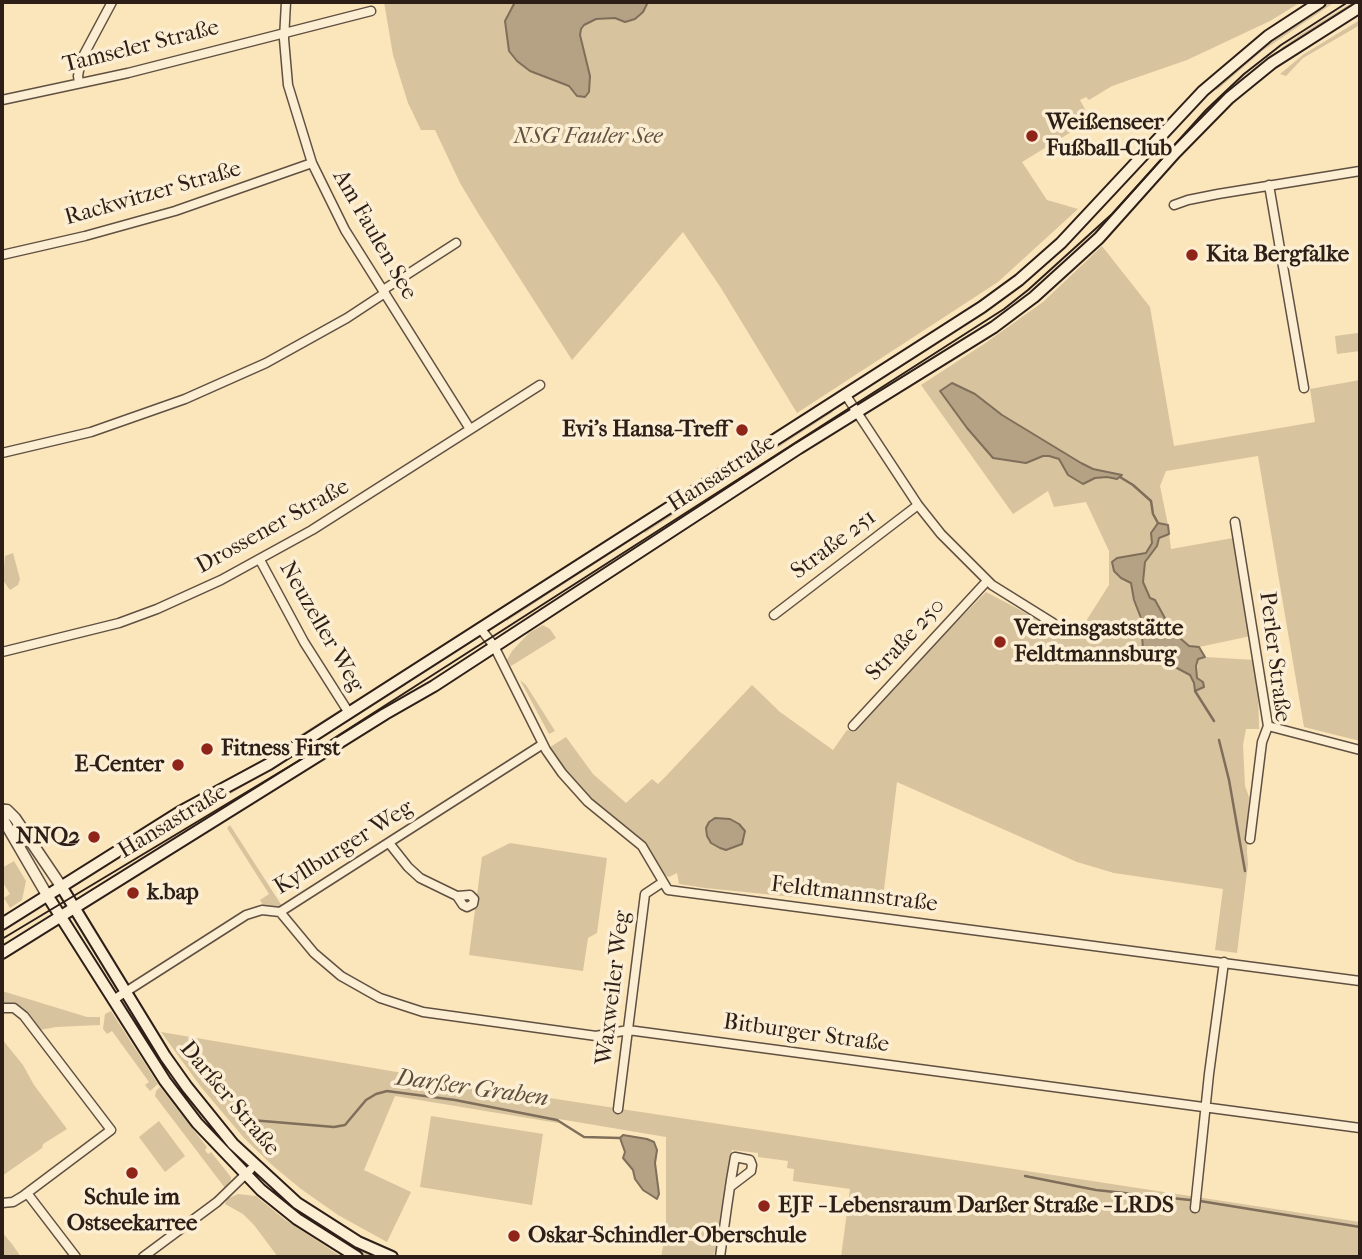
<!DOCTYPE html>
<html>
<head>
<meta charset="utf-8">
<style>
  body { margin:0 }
  #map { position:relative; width:1362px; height:1259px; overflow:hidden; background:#fbe5bb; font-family:"IM FELL French Canon",serif }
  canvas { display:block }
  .frame { position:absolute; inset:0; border:4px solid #2d1f18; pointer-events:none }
</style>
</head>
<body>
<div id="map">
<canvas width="1362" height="1259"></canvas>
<div class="frame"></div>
</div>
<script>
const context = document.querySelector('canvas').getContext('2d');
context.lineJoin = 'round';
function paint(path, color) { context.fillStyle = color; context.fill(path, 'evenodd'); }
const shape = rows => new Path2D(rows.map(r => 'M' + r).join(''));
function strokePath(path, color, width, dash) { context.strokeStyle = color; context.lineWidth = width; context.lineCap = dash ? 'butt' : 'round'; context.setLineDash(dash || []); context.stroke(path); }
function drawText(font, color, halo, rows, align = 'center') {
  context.font = font + ' "IM FELL French Canon",serif'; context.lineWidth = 7; context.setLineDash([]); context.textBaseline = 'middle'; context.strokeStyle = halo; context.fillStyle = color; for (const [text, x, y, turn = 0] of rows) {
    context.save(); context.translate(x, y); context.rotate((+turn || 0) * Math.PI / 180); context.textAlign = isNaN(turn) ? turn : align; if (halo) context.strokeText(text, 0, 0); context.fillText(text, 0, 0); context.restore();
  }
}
const green = shape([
  [384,2,1301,2,1270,21,1187,60,1112,86,1089,100,1086,97,1080,100,1086,111,1081,126,1022,162,1047,200,1078,209,998,282,797,413,721,288,683,232,572,360,478,213,460,183,435,130,421,130,408,103,393,55],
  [1328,2,1335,2,1262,51,1217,90,1214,87,1283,31],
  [1353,2,1358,2,1283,50,1281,48,1303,33],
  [1360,20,1360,25,1303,58,1286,76,1280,74,1304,54],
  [1102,246,1150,307,1174,446,1315,422,1310,389,1360,380,1360,741,1304,727,1258,456,1166,471,1160,486,1168,525,1161,523,1146,553,1136,557,1121,578,1131,583,1134,600,1141,618,1143,650,1180,668,1190,675,1194,683,1197,678,1198,659,1205,657,1255,660,1258,683,1259,729,1246,729,1243,745,1245,786,1249,797,1247,852,1248,864,1237,953,1215,950,1223,889,1114,873,1077,862,897,782,882,906,705,888,679,884,677,873,669,877,665,875,650,850,579,788,547,749,566,737,593,774,626,803,652,779,658,784,667,775,752,685,780,712,833,750,847,730,854,732,925,654,986,592,1043,622,1079,632,1109,585,1109,551,1086,502,1054,507,1048,491,1013,514,921,385,984,344,1043,302],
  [1358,333,1360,351,1337,354,1335,336],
  [831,409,833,412,645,533,643,530],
  [637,534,638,536,507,621,506,619],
  [1169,534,1171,549,1233,538,1251,636,1199,647,1189,646,1172,631,1155,600,1150,598,1144,586,1142,571,1145,562,1156,545,1158,538],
  [13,553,20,579,18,585,10,590,2,579,2,571,4,569,5,556],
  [543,625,550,629,556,638,511,666,507,660,512,651,529,633],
  [520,680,526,685,555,731,549,734],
  [404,682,406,685,292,757,152,841,150,838,190,811],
  [341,709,338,714,280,752,274,751],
  [230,825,282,906,265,908,260,900,269,894,227,828],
  [510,843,607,858,597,933,588,938,583,971,469,955,482,857],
  [14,861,26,881,22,900,10,908,4,898,10,894,2,881,2,868],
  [2,991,87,1017,100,1017,100,1025,56,1027,40,1030,20,1008,2,1004],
  [111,1011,158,1084,150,1091,145,1085,149,1082,112,1031,107,1034,103,1029,105,1014],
  [134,1015,237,1154,232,1158,177,1090,129,1017],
  [161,1032,556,1099,1360,1222,1360,1257,841,1257,850,1189,793,1181,794,1169,787,1168,788,1161,758,1157,758,1153,732,1150,718,1242,713,1257,661,1257,666,1231,666,1137,559,1119,558,1123,395,1096,364,1170,411,1192,387,1242,338,1215,301,1189,272,1165,244,1138,201,1087],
  [2,1039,23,1065,34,1085,67,1129,43,1144,42,1148,2,1176],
  [160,1087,207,1147,205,1150,208,1154,211,1152,231,1177,231,1180,225,1188,155,1096,156,1091],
  [431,1116,543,1134,532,1205,420,1187],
  [159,1121,185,1156,165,1172,139,1137],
  [262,1183,319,1226,379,1257,368,1257,341,1243,294,1212],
  [238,1194,256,1196,284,1219,342,1257,278,1257,254,1225,243,1214,225,1204,227,1199],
  [2,1232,12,1244,21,1257,2,1257]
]);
const water = shape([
  [515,2,648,2,643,12,635,19,625,22,615,18,596,19,584,25,581,29,580,35,590,76,589,92,585,97,577,96,569,86,530,71,517,61,509,51,505,21,515,2],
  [952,383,975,394,1002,415,1081,463,1093,469,1122,475,1117,479,1107,477,1095,478,1083,484,1068,475,1059,459,1049,456,1043,456,1026,463,993,458,967,428,940,391,952,383],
  [1158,523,1168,525,1169,534,1159,538,1157,546,1145,562,1143,582,1150,598,1155,600,1172,631,1189,646,1199,647,1205,657,1198,659,1196,666,1197,678,1203,682,1204,687,1195,691,1194,683,1190,675,1143,650,1141,618,1134,600,1131,583,1121,578,1114,571,1112,562,1117,558,1146,553,1152,543,1151,533,1158,523],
  [715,818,730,819,739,824,745,831,742,844,726,850,720,848,711,843,707,836,706,828,709,822,715,818],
  [623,1135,647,1139,654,1142,657,1150,655,1163,659,1194,657,1199,643,1190,635,1179,633,1170,623,1158,625,1152,620,1138,623,1135]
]);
const stream = shape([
  [1120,477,1133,485,1151,501,1153,514,1158,523],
  [1195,691,1214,721],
  [1219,740,1229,780,1245,871],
  [243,1123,251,1120,334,1127,345,1125,366,1100,376,1094,387,1091,455,1100,557,1120,584,1137,620,1138],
  [1025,1176,1096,1190,1190,1200],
  [1200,1201,1360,1227]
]);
const minor = shape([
  [286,2,284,39,288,85,312,163,345,230,470,429],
  [79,83,78,76,81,60,112,2],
  [2,100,128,73,371,11],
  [1269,185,1304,388],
  [1174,205,1188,200,1218,194,1360,171],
  [2,255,85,236,175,211,312,163],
  [383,290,456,243],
  [845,394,918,505,941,534,992,585,1053,623],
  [2,453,91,432,185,399,266,363,347,318,385,293],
  [1235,522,1268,726,1262,742,1250,839],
  [260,560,304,642,349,713],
  [774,615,918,505],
  [480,628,494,646,546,750,562,773,588,802,642,846,668,890,1360,981],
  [2,652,119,623,157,609,221,580,312,530,540,385],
  [853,726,987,581],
  [1268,726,1360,750],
  [389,843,408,867,420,878,457,896,463,905,467,907,473,904,474,899,470,895,457,896],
  [280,912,314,953,341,976,380,998,423,1012,596,1036,628,1030,1360,1128],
  [113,1000,246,915,262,910,280,912,543,744],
  [2,1008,14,1008,24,1016,111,1130,23,1196,13,1202,2,1203],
  [618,1109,645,894,663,882],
  [27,1193,76,1257],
  [1195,1208,1209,1074,1224,962],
  [143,1257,217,1202,250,1170],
  [720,1257,727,1207,731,1180,735,1157,750,1160,752,1165,751,1171,730,1187]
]);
const tertiary = shape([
  [2,809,4,821,47,895],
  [2,810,7,810,15,818,61,886]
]);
const secondary = shape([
  [61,886,165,1056,187,1087,233,1144,297,1203,358,1242,392,1257],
  [47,895,165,1081,197,1123,261,1190,297,1219,357,1257],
  [2,924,180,812,269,764,982,307,1019,280,1061,243,1203,91,1268,36,1320,2],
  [2,953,385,714,434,686,799,448,994,327,1034,297,1099,238,1175,153,1229,98,1272,63,1360,7]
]);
const tram = shape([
  [2,939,300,760,1004,309,1028,290,1112,214,1206,110,1244,74,1281,45,1348,2]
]);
const markers = [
  [1032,136,7,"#8f2418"],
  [1192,255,7,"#8f2418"],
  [742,430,7,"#8f2418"],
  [1000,642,7,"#8f2418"],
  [207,749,7,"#8f2418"],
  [178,765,7,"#8f2418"],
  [94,837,7,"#8f2418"],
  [133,893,7,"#8f2418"],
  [132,1173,7,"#8f2418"],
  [764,1206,7,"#8f2418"],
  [514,1236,7,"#8f2418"]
];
const streetNames = [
  ["Tamseler Straße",141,47,-14],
  ["Rackwitzer Straße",153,194,-16],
  ["Am Faulen See",374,235,60],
  ["Hansastraße",722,474,-33],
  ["Drossener Straße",273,527,-29],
  ["Straße 251",834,545,-37],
  ["Neuzeller Weg",321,627,60],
  ["Straße 250",906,640,-47],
  ["Perler Straße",1274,657,83],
  ["Hansastraße",173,822,-31],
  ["Kyllburger Weg",344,848,-32],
  ["Feldtmannstraße",854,895,7],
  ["Waxweiler Weg",614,988,-83],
  ["Bitburger Straße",806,1034,8],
  ["Darßer Straße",229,1099,50]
];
const poiNames = [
  ["Weißenseer",1046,123],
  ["Fußball-Club",1046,149],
  ["Kita Bergfalke",1206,255],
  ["Evi's Hansa-Treff",728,430,"right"],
  ["Vereinsgaststätte",1014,629],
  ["Feldtmannsburg",1014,655],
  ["Fitness First",221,749],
  ["E-Center",164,765,"right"],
  ["NNQ2",80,837,"right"],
  ["k.bap",147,893],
  ["Schule im",132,1198,"center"],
  ["Ostseekarree",132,1224,"center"],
  ["EJF - Lebensraum Darßer Straße - LRDS",778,1206],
  ["Oskar-Schindler-Oberschule",528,1236]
];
const parkNames = [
  ["NSG Fauler See",588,137]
];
const waterNames = [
  ["Darßer Graben",472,1089,8]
];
paint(green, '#d8c39f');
paint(water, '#b5a284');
strokePath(water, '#7f6e59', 2);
strokePath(stream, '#7f6e59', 2.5);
strokePath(minor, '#605041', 11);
strokePath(tertiary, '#605041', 13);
strokePath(secondary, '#2d1f18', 14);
strokePath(minor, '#fceed3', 8);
strokePath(tertiary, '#fceed3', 10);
strokePath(secondary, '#fceed3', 10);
strokePath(tram, '#2d1f18', 2);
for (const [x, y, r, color] of markers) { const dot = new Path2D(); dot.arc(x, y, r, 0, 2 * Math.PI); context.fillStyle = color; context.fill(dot); strokePath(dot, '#fceed3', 2.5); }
drawText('23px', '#2d1f18', '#fceed3', streetNames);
drawText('bold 23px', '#2d1f18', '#fceed3', poiNames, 'left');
drawText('italic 23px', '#605040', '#fceed3', parkNames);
drawText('italic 24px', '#5d4d3e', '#fceed3', waterNames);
</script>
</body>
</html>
